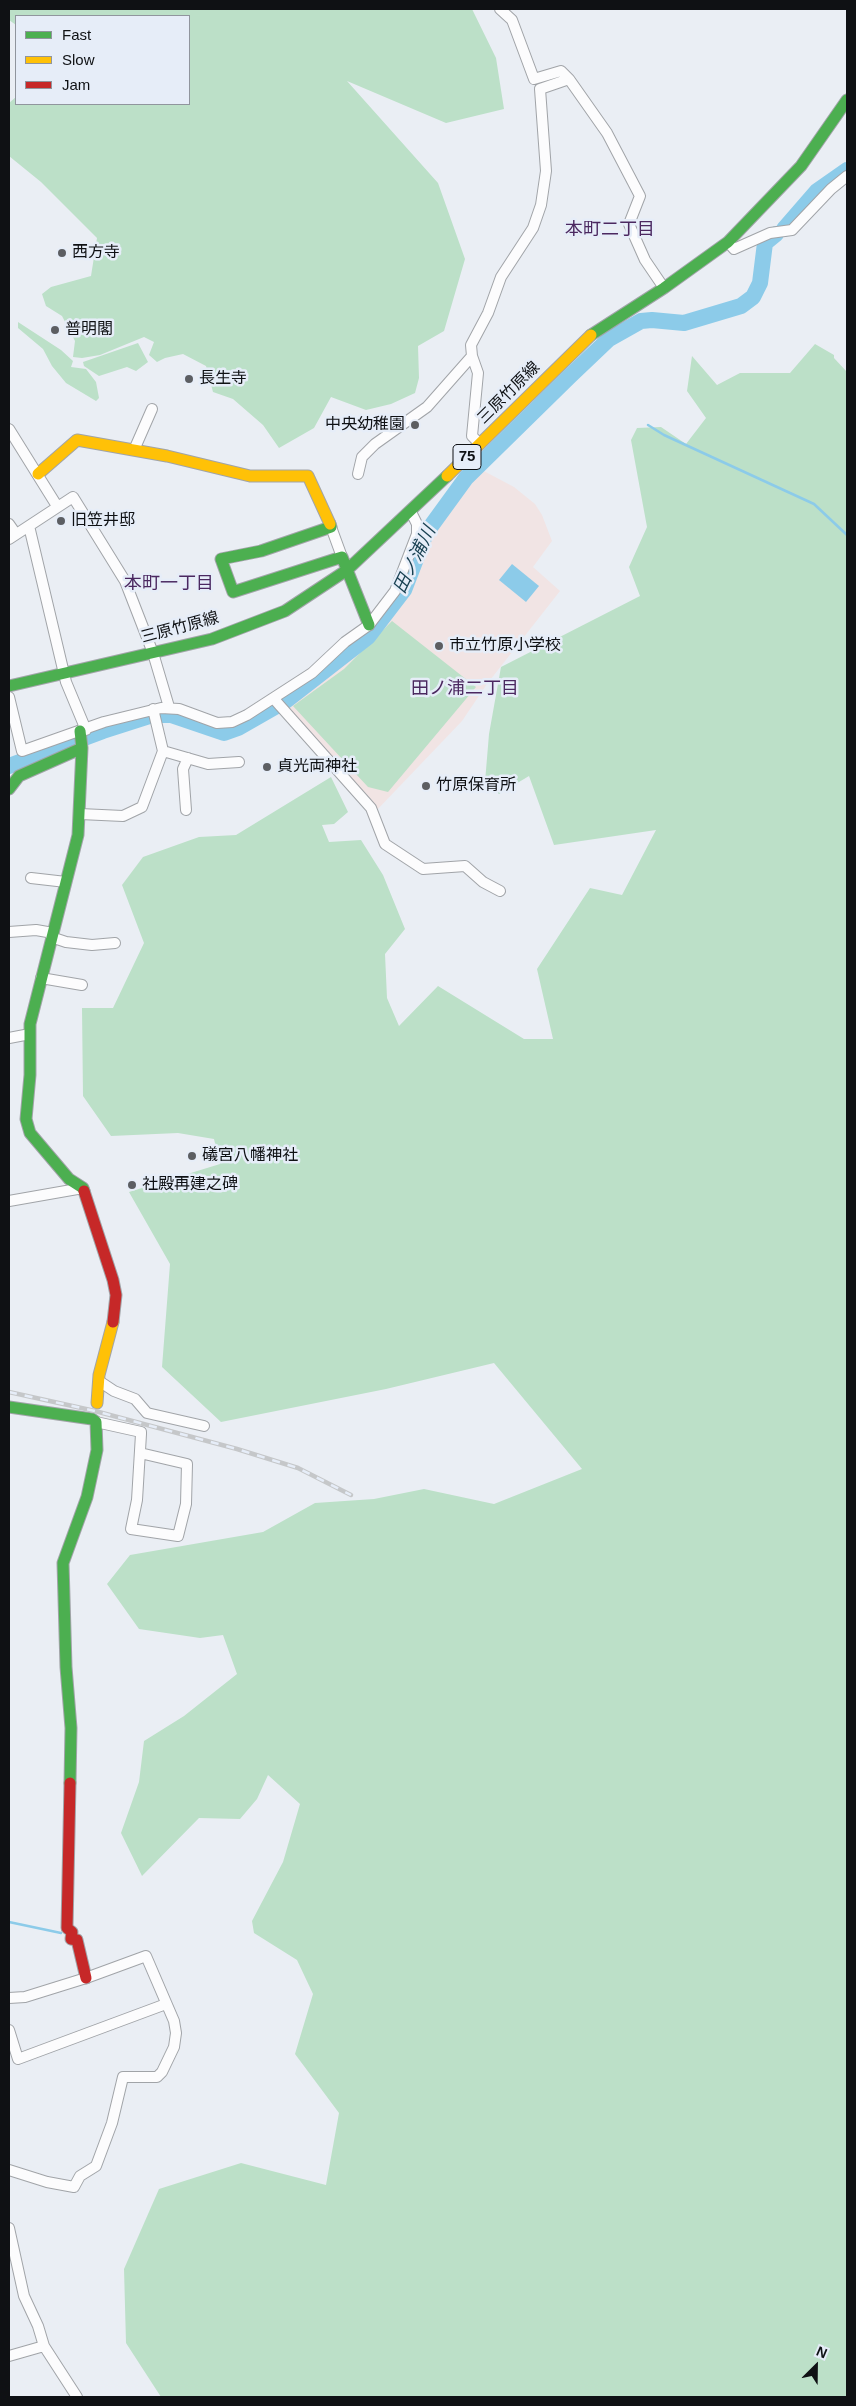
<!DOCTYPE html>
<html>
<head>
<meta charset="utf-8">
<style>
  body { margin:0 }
  #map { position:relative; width:856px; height:2406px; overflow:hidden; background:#eaeef4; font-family:Helvetica,sans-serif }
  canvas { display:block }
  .frame { position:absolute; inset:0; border:10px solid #0f1114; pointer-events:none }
  .legend { position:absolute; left:15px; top:15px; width:175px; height:90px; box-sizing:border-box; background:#e6edf8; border:1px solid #90959d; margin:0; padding:6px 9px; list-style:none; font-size:15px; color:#0f1114 }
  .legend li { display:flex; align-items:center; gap:10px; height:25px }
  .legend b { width:25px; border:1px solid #90959d }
  .north { position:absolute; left:791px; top:2341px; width:50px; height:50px; -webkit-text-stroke:4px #e6edf8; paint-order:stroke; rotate:23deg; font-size:14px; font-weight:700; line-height:20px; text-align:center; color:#0f1114 }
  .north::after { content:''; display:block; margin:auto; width:18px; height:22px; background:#0f1114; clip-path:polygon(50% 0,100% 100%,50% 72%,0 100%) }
</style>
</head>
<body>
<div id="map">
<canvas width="856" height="2406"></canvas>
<div class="frame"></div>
<ul class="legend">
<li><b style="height:6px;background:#4caf50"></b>Fast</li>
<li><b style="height:6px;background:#ffc107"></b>Slow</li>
<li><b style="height:6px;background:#c62828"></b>Jam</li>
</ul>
<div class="north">N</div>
</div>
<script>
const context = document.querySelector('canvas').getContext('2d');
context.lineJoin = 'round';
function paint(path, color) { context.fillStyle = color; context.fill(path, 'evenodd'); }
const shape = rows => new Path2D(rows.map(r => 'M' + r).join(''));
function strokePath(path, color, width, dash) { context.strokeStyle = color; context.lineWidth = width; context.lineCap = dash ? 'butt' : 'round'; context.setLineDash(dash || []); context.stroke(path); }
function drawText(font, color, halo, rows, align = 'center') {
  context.font = font + ' Helvetica,"Noto Sans JP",sans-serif'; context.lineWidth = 5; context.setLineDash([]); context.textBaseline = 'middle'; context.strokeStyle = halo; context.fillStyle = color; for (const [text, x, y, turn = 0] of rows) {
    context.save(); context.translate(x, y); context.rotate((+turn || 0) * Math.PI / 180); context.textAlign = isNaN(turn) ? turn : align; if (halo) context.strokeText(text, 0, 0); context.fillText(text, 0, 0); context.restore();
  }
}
const education = shape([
  [480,469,514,487,535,504,542,515,552,541,533,567,560,591,487,684,462,721,376,811,285,705,345,662,378,630,408,588,433,529,467,481]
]);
const green = shape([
  [9,9,472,9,496,58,504,109,446,123,347,81,438,183,465,259,444,331,418,346,419,378,415,393,391,404,366,410,331,397,314,428,279,448,263,425,233,399,213,392,206,366,183,354,165,358,157,362,149,355,154,342,144,337,100,355,82,358,73,357,75,341,62,316,46,306,42,294,51,287,91,276,97,238,41,182,9,156,9,103,16,97,16,104,189,104,189,16,16,16,16,25,9,20],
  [18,322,61,350,73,361,71,367,86,369,96,382,99,398,96,401,66,383,52,366,43,349,18,328],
  [138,343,148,362,136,371,127,367,99,376,84,366,83,362],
  [815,344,834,355,834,358,847,372,847,2397,161,2397,126,2343,124,2269,159,2189,241,2163,326,2185,339,2113,295,2054,313,1994,297,1960,254,1933,252,1921,283,1862,300,1804,268,1775,257,1799,240,1819,199,1818,142,1876,121,1833,139,1782,144,1741,184,1716,237,1674,223,1635,200,1638,139,1629,107,1584,130,1555,263,1532,315,1503,374,1499,424,1489,494,1504,582,1469,494,1363,386,1389,221,1422,162,1367,170,1264,129,1192,220,1164,214,1139,178,1133,111,1136,83,1096,82,1008,113,1008,144,943,122,885,143,857,199,837,236,835,331,777,348,812,334,824,322,825,329,842,361,840,383,875,405,929,385,954,387,998,399,1026,438,986,524,1039,553,1039,537,969,590,888,622,895,656,830,554,845,529,776,499,794,485,782,489,734,501,667,640,596,629,567,647,527,631,440,637,428,661,427,686,444,706,418,687,391,692,356,717,385,740,373,790,373],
  [392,621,476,687,388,792,368,787,293,706,344,669]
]);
const water = shape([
  [512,564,539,586,526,602,499,580]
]);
const stream = shape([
  [648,425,664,435,814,504,847,535],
  [9,1922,61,1933]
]);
const river = shape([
  [784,229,817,191,847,170],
  [9,766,103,731,153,715,171,715,224,733,238,728,287,700,368,637,404,590,426,533,466,478,570,376,609,339,641,321,652,320,684,323,741,306,753,297,760,283,765,243,776,234]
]);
const street = shape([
  [500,9,512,20,534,79,561,71,569,79,607,133,640,196,629,224,645,260,664,288],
  [728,242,734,249,770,233,792,230,831,189,847,176],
  [9,429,57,506],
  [480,444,472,436,478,373,472,356,471,345,488,313,501,277,533,228,541,205,546,171,540,89,569,79],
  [134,450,152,409],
  [358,474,362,457,375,444,427,407,472,356],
  [9,524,16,534],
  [29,526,66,682,86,730],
  [331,527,342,557],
  [9,539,73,497,125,581,153,653,169,707],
  [9,697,22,751,104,722,161,708,179,709,217,723,232,722,247,715,312,673,345,642,369,625,395,591,417,534,417,524,411,512],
  [274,699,371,808,385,844,423,869,465,866,483,882,500,891],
  [153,709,163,751,208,764,239,762],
  [186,810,183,769,188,758],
  [80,814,123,816,142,807,163,751],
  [31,878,66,882],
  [9,932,36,930,53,933],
  [51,937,66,942,92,945,115,943],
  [41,978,82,985],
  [9,1038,30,1034],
  [9,1201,83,1188],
  [99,1381,114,1391,135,1399,147,1413,204,1426],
  [96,1422,141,1432,141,1434,137,1500,131,1529,178,1536,186,1504,187,1464,140,1453],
  [9,1998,25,1997,86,1978,146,1956,174,2021,176,2033,174,2047,162,2072,157,2077,123,2077,112,2123,96,2166,80,2176,74,2187,47,2182,9,2170],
  [9,2030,18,2059,166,2004],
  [9,2228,24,2296,38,2326,44,2346,77,2397],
  [9,2356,44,2346]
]);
const fast = shape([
  [591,335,664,288,728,242,801,166,847,100],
  [330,524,331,527,261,551,221,559,233,592,342,557,369,625],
  [9,686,212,639,285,611,347,570,447,476],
  [80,731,82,748,78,835,30,1024,30,1075,26,1119,30,1133,69,1179,83,1188,84,1191],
  [9,789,19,776,82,748],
  [9,1407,92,1419,96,1422,97,1450,87,1497,63,1563,66,1667,71,1728,70,1783]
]);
const slow = shape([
  [38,474,77,440,167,456,250,476,308,476,330,524],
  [447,476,591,335],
  [97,1403,99,1375,113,1322]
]);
const jam = shape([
  [84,1191,113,1280,116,1295,113,1322],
  [70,1783,67,1928,72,1932,71,1939,77,1940,86,1978]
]);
const rail = shape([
  [9,1392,95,1411,237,1449,298,1468,351,1495]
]);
const markers = [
  [62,253,5,"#5c5e62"],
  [55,330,5,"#5c5e62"],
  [189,379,5,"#5c5e62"],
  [415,425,5,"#5c5e62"],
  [61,521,5,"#5c5e62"],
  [439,646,5,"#5c5e62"],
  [267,767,5,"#5c5e62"],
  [426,786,5,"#5c5e62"],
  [192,1156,5,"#5c5e62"],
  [132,1185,5,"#5c5e62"]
];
const shields = [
  [467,457,28]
];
const shieldNames = [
  ["75",467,457]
];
const poiNames = [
  ["西方寺",72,253],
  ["普明閣",65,330],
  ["長生寺",199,379],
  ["中央幼稚園",405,425,"right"],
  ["旧笠井邸",71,521],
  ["市立竹原小学校",449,646],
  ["貞光両神社",277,767],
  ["竹原保育所",436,786],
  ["礒宮八幡神社",202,1156],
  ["社殿再建之碑",142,1185]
];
const streetNames = [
  ["三原竹原線",509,393,-45],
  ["三原竹原線",180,628,-15]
];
const neighbourhoodNames = [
  ["本町二丁目",610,230],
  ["本町一丁目",169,584],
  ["田ノ浦二丁目",465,689]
];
const waterNames = [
  ["田ノ浦川",415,560,-64]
];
paint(education, '#f1e4e4');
paint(green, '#bce0c8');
paint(water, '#8ccbe9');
strokePath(stream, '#8ccbe9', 2.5);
strokePath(river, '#8ccbe9', 16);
strokePath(street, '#a1a4a8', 12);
strokePath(fast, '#a1a4a8', 13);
strokePath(slow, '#a1a4a8', 13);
strokePath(jam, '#a1a4a8', 13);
strokePath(street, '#fcfcfd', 10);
strokePath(fast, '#4caf50', 11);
strokePath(slow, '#ffc107', 11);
strokePath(jam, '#c62828', 11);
strokePath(rail, '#c5c7c9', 4.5);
strokePath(rail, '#e6edf8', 2.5, [8]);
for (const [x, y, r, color] of markers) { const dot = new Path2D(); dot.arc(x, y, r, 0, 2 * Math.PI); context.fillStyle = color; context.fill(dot); strokePath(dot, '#e6edf8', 2); }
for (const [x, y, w] of shields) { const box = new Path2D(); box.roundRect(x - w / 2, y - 12.5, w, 25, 4); context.fillStyle = '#e6edf8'; context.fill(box); strokePath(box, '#0f1114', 1); }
drawText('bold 15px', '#0f1114', null, shieldNames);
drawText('16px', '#0f1114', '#e6edf8', poiNames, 'left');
drawText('16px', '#0f1114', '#e6edf8', streetNames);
drawText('18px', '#4b2860', '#e6edf8', neighbourhoodNames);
drawText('italic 18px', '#173f50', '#e6edf8', waterNames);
</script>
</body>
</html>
